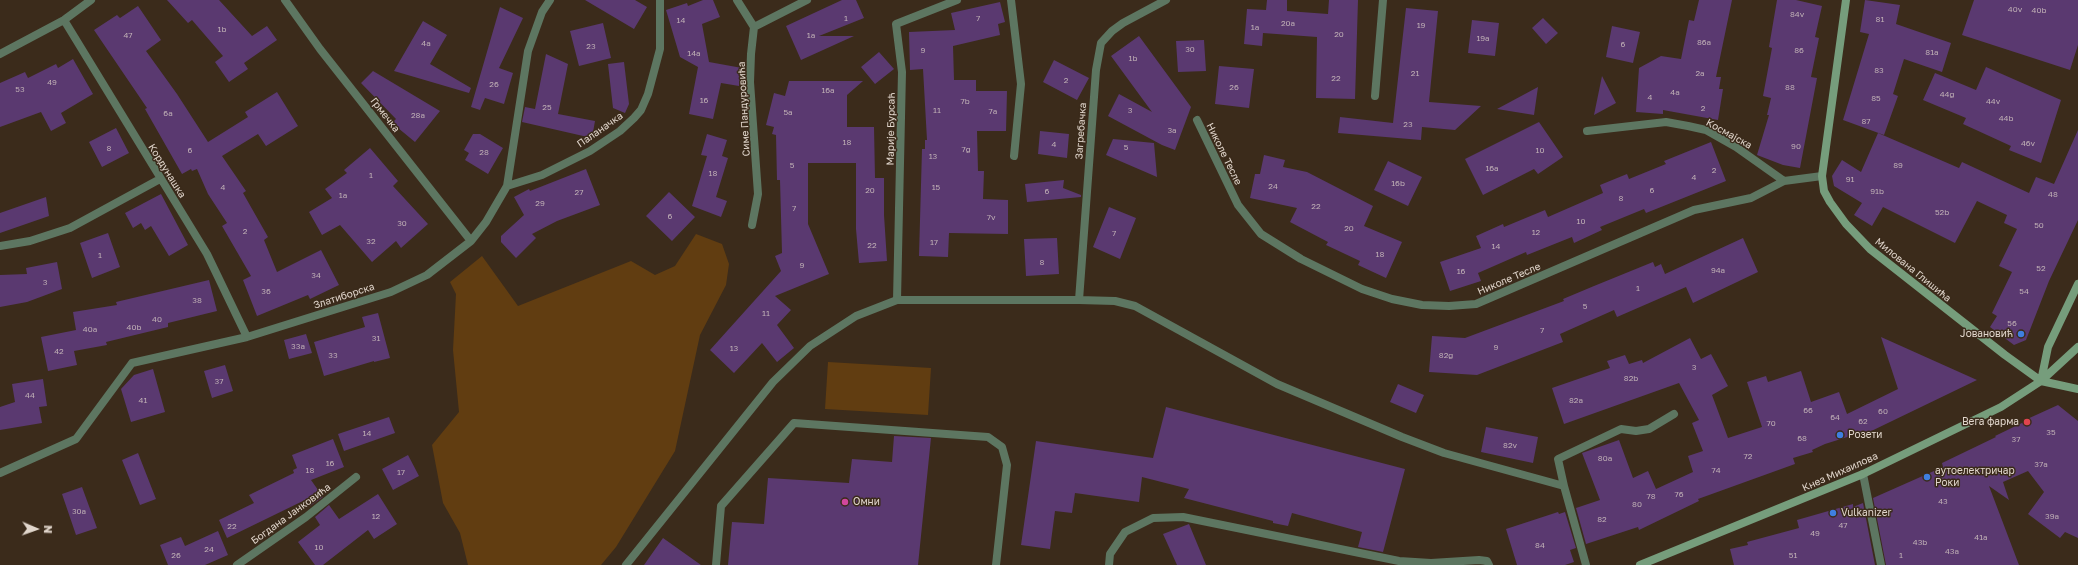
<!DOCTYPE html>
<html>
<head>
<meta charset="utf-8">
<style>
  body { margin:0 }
  #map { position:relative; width:2078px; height:565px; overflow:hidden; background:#3b2b1b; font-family:"Golos Text",sans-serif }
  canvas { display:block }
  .north { position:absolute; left:16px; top:509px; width:40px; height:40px; -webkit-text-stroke:3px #3b2b1b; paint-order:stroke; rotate:92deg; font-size:11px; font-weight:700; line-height:16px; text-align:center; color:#e1d6cc }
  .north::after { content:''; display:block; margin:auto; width:14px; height:18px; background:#e1d6cc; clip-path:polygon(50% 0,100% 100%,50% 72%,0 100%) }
</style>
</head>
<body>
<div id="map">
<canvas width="2078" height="565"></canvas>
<div class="north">N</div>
</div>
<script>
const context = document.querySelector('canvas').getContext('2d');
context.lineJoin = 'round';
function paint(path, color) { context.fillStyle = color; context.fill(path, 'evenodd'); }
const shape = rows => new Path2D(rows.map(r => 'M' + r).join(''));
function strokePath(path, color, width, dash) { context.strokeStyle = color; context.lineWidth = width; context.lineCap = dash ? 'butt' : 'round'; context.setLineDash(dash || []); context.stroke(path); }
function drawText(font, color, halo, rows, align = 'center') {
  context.font = font + ' "Golos Text",sans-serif'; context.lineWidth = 3; context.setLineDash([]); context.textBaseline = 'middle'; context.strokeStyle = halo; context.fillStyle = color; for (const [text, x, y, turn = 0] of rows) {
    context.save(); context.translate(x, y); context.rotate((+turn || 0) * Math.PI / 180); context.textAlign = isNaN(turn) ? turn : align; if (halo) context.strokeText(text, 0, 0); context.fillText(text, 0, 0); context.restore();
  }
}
const green = shape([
  [696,234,722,244,729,264,726,285,700,335,675,451,616,547,601,565,468,565,460,533,443,503,432,445,459,412,453,350,456,294,450,282,482,256,518,306,631,261,655,275,675,266],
  [828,362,931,368,928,415,825,409]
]);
const building = shape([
  [167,0,219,0,252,36,267,26,277,40,244,63,248,69,229,82,215,62,223,56,192,20,188,23],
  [585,0,635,0,647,7,634,29],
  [703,0,713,0,720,17,702,24,709,62,742,68,739,86,721,83,713,119,689,114,698,67,680,57,666,10,687,3,688,6],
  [842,0,856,0,864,18,819,36,854,36,801,60,786,26],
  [1267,0,1287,0,1287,11,1328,14,1329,0,1358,0,1355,99,1316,98,1317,37,1263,33,1262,46,1244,44,1247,9,1266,10],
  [1699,0,1732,0,1716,77,1721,77,1719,89,1723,89,1718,120,1663,110,1663,114,1636,112,1639,68,1661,56,1681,59,1689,20,1694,21],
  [1777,0,1796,0,1822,6,1815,37,1819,38,1811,77,1817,78,1800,168,1783,165,1757,155,1769,115,1767,115,1771,98,1763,96,1772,48,1769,47],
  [1865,0,1900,5,1896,24,1951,43,1942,72,1904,59,1893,94,1898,96,1884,135,1843,120,1869,34,1860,32],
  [1974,0,2078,0,2078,45,2070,70,1962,35],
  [1000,2,1005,22,998,24,1000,35,953,46,954,80,976,80,976,91,1007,91,1006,131,977,131,978,171,984,171,983,199,1008,200,1008,234,949,233,948,257,919,256,922,149,925,149,925,140,927,140,923,69,910,70,909,32,955,30,951,13],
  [138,6,161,40,146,51,177,94,208,142,248,117,245,112,277,92,298,126,266,146,258,134,222,156,246,191,243,193,268,237,264,240,277,272,321,250,339,285,310,299,308,295,257,316,243,280,251,276,222,226,227,223,208,194,197,169,192,171,191,169,182,174,145,109,147,108,94,30,117,15,120,18],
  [500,7,523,18,499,68,513,73,504,104,485,98,480,110,471,107],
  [1406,8,1438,11,1429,102,1481,106,1455,130,1422,127,1421,140,1338,133,1340,117,1393,123],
  [1543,18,1558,33,1546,44,1532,28],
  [1472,20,1499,23,1495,56,1468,53],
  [423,21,447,35,430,64,471,88,469,93,394,71],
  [603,23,611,58,579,66,570,31],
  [1612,26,1640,32,1633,63,1606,57],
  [1139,36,1191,107,1175,150,1162,145,1108,116,1119,94,1152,112,1111,56],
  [1204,40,1206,71,1178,72,1176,41],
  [879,52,894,69,875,84,861,67],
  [546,54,568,64,558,114,595,121,592,138,522,122,525,107,535,109],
  [73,59,93,94,61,113,66,123,51,131,41,112,0,127,0,83,25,72,28,78,56,64,58,68],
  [1054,60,1089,78,1077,100,1043,82],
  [624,62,629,104,625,113,613,108,608,64],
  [1219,66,1254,69,1249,108,1215,104],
  [1986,67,2061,100,2041,163,2009,150,2011,146,1963,124,1966,118,1923,100,1935,73,1976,90],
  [373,71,440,111,415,142,392,123,396,119,361,83],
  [1602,76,1616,103,1594,115],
  [789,81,863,81,847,95,847,127,874,127,875,178,884,178,884,215,887,261,859,263,856,229,856,163,808,163,808,224,829,274,775,296,791,310,777,325,794,348,777,362,762,343,734,373,710,350,781,271,775,256,782,253,780,180,777,180,776,135,772,134,774,127,766,125,774,93,785,96],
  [1538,87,1534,115,1497,109],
  [1539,122,1563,157,1538,174,1534,169,1483,195,1465,159],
  [116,128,129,153,102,167,89,142],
  [2078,130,2078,220,2049,281,2026,340,2014,345,1990,327,1997,316,1992,313,2012,272,1999,266,2017,229,2004,223,2007,215,1977,201,1955,243,1883,207,1872,226,1854,215,1862,203,1834,186,1832,176,1842,160,1861,172,1878,133,1959,168,1962,162,2029,193,2036,177,2054,184],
  [1040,131,1069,134,1067,158,1038,154],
  [473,134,480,134,503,148,488,174,465,160,469,153,464,150],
  [707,134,727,140,722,156,728,158,716,197,727,201,721,217,692,206,707,156,701,155],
  [1113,139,1154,143,1157,177,1106,155],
  [1711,142,1726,181,1646,213,1644,209,1600,227,1602,230,1574,243,1572,237,1527,255,1526,252,1478,273,1481,281,1450,291,1440,262,1481,248,1476,236,1503,224,1504,227,1545,210,1548,217,1603,193,1600,185,1627,174,1629,179,1666,164,1664,161],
  [370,148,398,181,393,186,428,224,401,248,396,241,372,262,340,225,322,235,309,212,332,198,325,189,347,173,344,170],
  [1264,155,1285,160,1283,167,1307,172,1373,206,1364,226,1402,242,1386,278,1358,265,1360,261,1326,245,1328,242,1290,222,1297,208,1250,198,1255,174,1260,174],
  [1388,161,1422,177,1408,206,1374,190],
  [586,169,600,205,557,221,532,234,536,238,516,258,501,242,501,236,524,215,514,197,529,189,530,191],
  [1064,180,1063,188,1081,195,1081,197,1027,202,1025,184],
  [669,192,695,217,672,241,646,216],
  [161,194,188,245,169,256,151,226,145,230,141,223,133,228,125,213],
  [46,197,49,216,0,233,0,213],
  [1109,207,1136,218,1120,259,1093,247],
  [108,233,120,267,92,278,80,243],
  [1057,238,1059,274,1026,276,1024,239],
  [1743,238,1758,272,1693,303,1686,287,1617,317,1614,310,1560,334,1563,342,1477,375,1429,372,1432,336,1465,338,1564,301,1563,299,1594,286,1653,262,1655,267,1661,264,1665,274],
  [57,262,62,289,27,302,0,307,0,275,27,274,26,268],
  [209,280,217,311,168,323,168,327,106,342,107,345,74,351,77,365,48,371,41,337,76,330,73,312,117,305,116,302],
  [378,313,390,358,374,362,374,361,324,376,314,342,365,327,362,317],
  [306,334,312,353,289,359,284,340],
  [1881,337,1977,380,1861,436,1860,433,1825,444,1812,450,1813,452,1793,458,1795,464,1698,499,1699,501,1639,530,1638,527,1586,544,1576,508,1600,500,1582,453,1619,440,1633,478,1648,471,1656,489,1693,472,1688,456,1703,451,1692,423,1699,420,1679,383,1564,424,1552,388,1610,368,1607,361,1625,355,1629,364,1642,360,1643,363,1690,338,1701,359,1711,354,1728,386,1712,395,1728,438,1762,427,1747,382,1766,376,1768,382,1801,371,1811,402,1839,392,1847,414,1898,389],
  [225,365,233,391,212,398,204,371],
  [153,369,165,412,131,422,121,389,134,375],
  [43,379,47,406,39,407,42,423,0,430,0,407,15,402,12,384],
  [1398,384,1424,395,1416,413,1390,402],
  [2058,405,2078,421,2078,538,2065,532,2060,538,2028,514,2044,492,2028,471,2003,482,2009,500,1989,486,2019,565,1886,565,1873,498,1943,467,1942,463,1996,437,1995,436,2026,421,2025,420],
  [1166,407,1405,469,1383,552,1358,547,1362,532,1292,513,1288,526,1273,523,1273,521,1184,498,1189,489,1142,477,1139,502,1075,493,1072,513,1055,511,1050,549,1021,545,1036,441,1153,458],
  [389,417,395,433,344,451,338,434],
  [1486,427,1538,437,1533,463,1481,452],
  [894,436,931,438,918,565,728,565,732,522,764,524,768,478,849,483,852,459,892,462],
  [333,439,344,467,311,480,323,497,310,506,307,499,227,538,219,520,254,503,249,495,294,473,293,470,297,468,292,455],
  [138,453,156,499,140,505,122,460],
  [408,455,419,476,393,490,382,469],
  [82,487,97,528,76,535,62,494],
  [378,494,397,524,374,539,368,530,323,565,315,565,298,542,320,525,315,517,329,505,339,519],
  [1863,503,1875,565,1734,565,1730,549,1748,545,1747,542,1799,528,1797,520,1853,504,1853,507],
  [1558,512,1559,514,1565,512,1576,548,1570,550,1574,562,1565,565,1517,565,1506,529],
  [1189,524,1206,565,1177,565,1163,534],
  [218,531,228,555,205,565,168,565,160,545,181,537,185,546],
  [663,538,701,565,644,565]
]);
const lane = shape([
  [716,565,721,506,794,423,988,437,1002,447,1007,465,996,565],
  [1109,565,1110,554,1125,532,1153,518,1183,517,1399,561,1431,563,1479,560,1487,561,1489,565]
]);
const street = shape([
  [285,0,320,49,471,241],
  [737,0,754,27],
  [1011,0,1021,84,1014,156],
  [64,20,207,254,247,337],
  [0,54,64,20,91,0],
  [1375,96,1383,0],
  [1197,120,1238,205,1261,234,1301,259,1362,289,1392,299,1422,305,1449,306,1476,304,1694,210,1751,198,1784,181,1822,176],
  [1587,131,1666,122,1688,126,1706,130,1736,147,1784,181],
  [507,186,542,175,590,151,620,131,634,118,641,110,648,94,660,49,660,0],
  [752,225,758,194,750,82,751,54,754,27,807,0],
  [0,246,30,241,70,228,160,179],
  [897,300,902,72,896,24,957,0],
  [1079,300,1096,70,1101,43,1112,31,1123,23,1166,0],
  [0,473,76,439,132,363,247,337,391,292,427,275,471,241,486,222,507,186,528,51,542,12,550,0],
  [1863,474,1881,565],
  [1564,486,1558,459,1621,429,1636,431,1649,429,1674,414],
  [237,565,306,517,356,477],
  [626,565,773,382,810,346,856,316,897,300,1079,300,1115,301,1135,306,1277,384,1402,437,1444,453,1564,486,1586,565]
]);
const secondary = shape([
  [1846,0,1822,176,1824,191,1830,202,1846,224,1870,249,2005,355,2041,381,2078,389],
  [2041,381,2048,347,2078,284],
  [1640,565,1863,474,2001,407,2041,381,2078,347]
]);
const markers = [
  [2021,334,4,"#3f7fe0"],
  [2027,422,4,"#e0444e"],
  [1840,435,4,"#3f7fe0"],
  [1927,477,4,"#3f7fe0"],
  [845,502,4,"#d1479c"],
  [1833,513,4,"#3f7fe0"]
];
const numberNames = [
  ["40v",2015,9],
  ["40b",2039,10],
  ["84v",1797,14],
  ["1",846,18],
  ["7",978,18],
  ["81",1880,19],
  ["14",681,20],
  ["20a",1288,23],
  ["19",1421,25],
  ["1a",1255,27],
  ["1b",222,29],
  ["20",1339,34],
  ["47",128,35],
  ["1a",811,35],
  ["19a",1483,38],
  ["86a",1704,42],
  ["4a",426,43],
  ["6",1623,44],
  ["23",591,46],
  ["30",1190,49],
  ["9",923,50],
  ["86",1799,50],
  ["81a",1932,52],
  ["14a",694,53],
  ["1b",1133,58],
  ["83",1879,70],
  ["21",1415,73],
  ["2a",1700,73],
  ["22",1336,78],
  ["2",1066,80],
  ["49",52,82],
  ["26",494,84],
  ["26",1234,87],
  ["88",1790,87],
  ["53",20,89],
  ["16a",828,90],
  ["4a",1675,92],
  ["44g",1947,94],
  ["4",1650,97],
  ["85",1876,98],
  ["16",704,100],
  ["7b",965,101],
  ["44v",1993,101],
  ["25",547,107],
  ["2",1703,108],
  ["11",937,110],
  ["3",1130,110],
  ["7a",993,111],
  ["5a",788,112],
  ["6a",168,113],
  ["28a",418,115],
  ["44b",2006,118],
  ["87",1866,121],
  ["23",1408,124],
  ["3a",1172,130],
  ["18",847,142],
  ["46v",2028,143],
  ["4",1054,144],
  ["90",1796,146],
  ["5",1126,147],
  ["8",109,148],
  ["7g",966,149],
  ["6",190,150],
  ["10",1540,150],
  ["28",484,152],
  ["13",933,156],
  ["5",792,165],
  ["89",1898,165],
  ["16a",1492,168],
  ["2",1714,170],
  ["18",713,173],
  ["1",371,175],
  ["4",1694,177],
  ["91",1850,179],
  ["16b",1398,183],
  ["24",1273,186],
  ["4",223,187],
  ["15",936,187],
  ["20",870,190],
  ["6",1652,190],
  ["6",1047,191],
  ["91b",1877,191],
  ["27",579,192],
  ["48",2053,194],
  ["1a",343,195],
  ["8",1621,198],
  ["29",540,203],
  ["22",1316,206],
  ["7",794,208],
  ["52b",1942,212],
  ["6",670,216],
  ["7v",991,217],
  ["10",1581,221],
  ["30",402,223],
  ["50",2039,225],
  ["20",1349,228],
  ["2",245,231],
  ["12",1536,232],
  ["7",1114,233],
  ["32",371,241],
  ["17",934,242],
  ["22",872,245],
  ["14",1496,246],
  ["18",1380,254],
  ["1",100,255],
  ["8",1042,262],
  ["9",802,265],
  ["52",2041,268],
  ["94a",1718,270],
  ["16",1461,271],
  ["34",316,275],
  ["3",45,282],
  ["1",1638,288],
  ["36",266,291],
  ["54",2024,291],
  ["38",197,300],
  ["5",1585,306],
  ["11",766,313],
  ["40",157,319],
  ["56",2012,323],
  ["40b",134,327],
  ["40a",90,329],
  ["7",1542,330],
  ["31",376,338],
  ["33a",298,346],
  ["9",1496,347],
  ["13",734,348],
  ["42",59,351],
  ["33",333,355],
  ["82g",1446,355],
  ["3",1694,367],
  ["82b",1631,378],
  ["37",219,381],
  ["44",30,395],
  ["41",143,400],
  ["82a",1576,400],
  ["66",1808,410],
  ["60",1883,411],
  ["64",1835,417],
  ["62",1863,421],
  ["70",1771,423],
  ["35",2051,432],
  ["14",367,433],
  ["68",1802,438],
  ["37",2016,439],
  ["82v",1510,445],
  ["72",1748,456],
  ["80a",1605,458],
  ["16",330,463],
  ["37a",2041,464],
  ["18",310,470],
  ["74",1716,470],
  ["17",401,472],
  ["76",1679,494],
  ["78",1651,496],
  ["43",1943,501],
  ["80",1637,504],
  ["30a",79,511],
  ["12",376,516],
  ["39a",2052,516],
  ["82",1602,519],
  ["47",1843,525],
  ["22",232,526],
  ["49",1815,533],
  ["41a",1981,537],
  ["43b",1920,542],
  ["84",1540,545],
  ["10",319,547],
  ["24",209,549],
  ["43a",1952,551],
  ["26",176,555],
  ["51",1793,555],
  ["1",1901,555]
];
const streetNames = [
  ["Симе Пандуровића",744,109,-93],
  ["Грмечка",385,115,52],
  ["Марије Бурсаћ",891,129,-89],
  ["Паланачка",600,130,-35],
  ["Загребачка",1081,131,-86],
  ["Космајска",1729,134,29],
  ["Николе Тесле",1224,154,64],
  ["Кордунашка",167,171,58],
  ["Милована Глишића",1913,270,39],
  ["Николе Тесле",1509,279,-23],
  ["Златиборска",344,296,-18],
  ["Кнез Михаилова",1840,472,-24],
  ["Богдана Јанковића",291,514,-36]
];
const poiNames = [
  ["Јовановић",2013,334,"right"],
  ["Вега фарма",2019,422,"right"],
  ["Розети",1848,435],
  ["аутоелектричар",1935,471],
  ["Роки",1935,483],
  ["Омни",853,502],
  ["Vulkanizer",1841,513]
];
paint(green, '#613d11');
paint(building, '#5a3970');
strokePath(lane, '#5d7661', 8);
strokePath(street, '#5d7661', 8);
strokePath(secondary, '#769d7c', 8);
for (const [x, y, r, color] of markers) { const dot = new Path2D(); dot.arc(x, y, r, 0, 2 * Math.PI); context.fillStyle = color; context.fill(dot); strokePath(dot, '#3b2b1b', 1.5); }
drawText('8px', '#bfafb5', null, numberNames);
drawText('10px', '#e1d6cc', '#3b2b1b', streetNames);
drawText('10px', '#e1d6cc', '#3b2b1b', poiNames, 'left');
</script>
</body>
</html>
